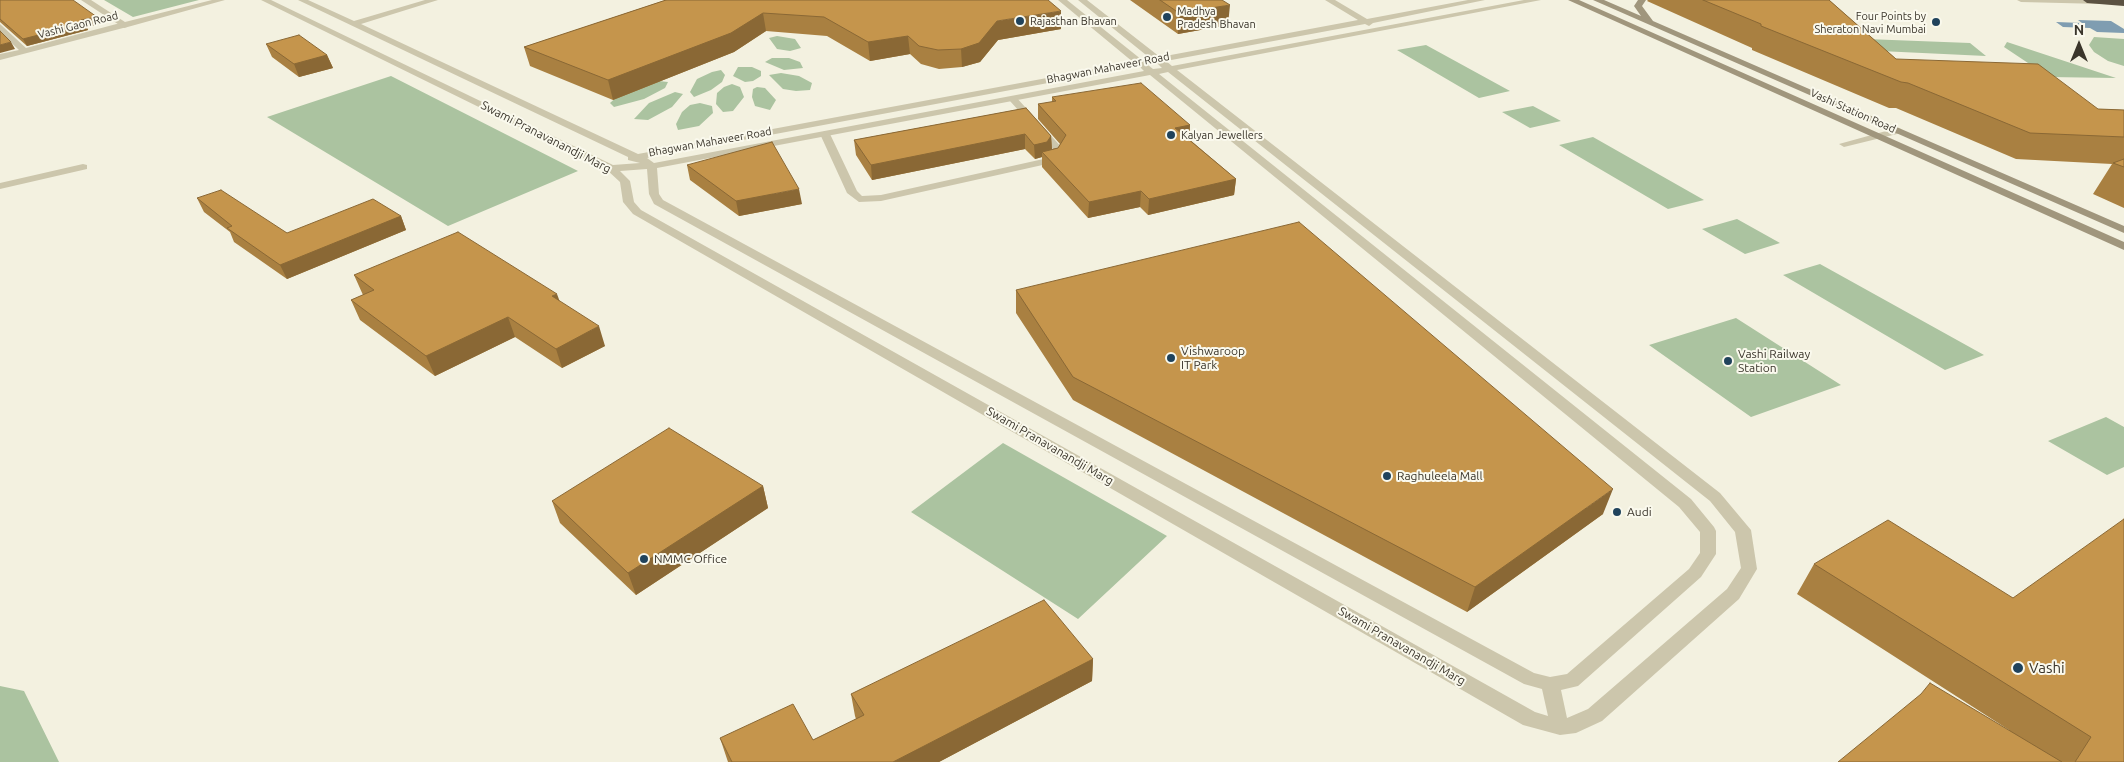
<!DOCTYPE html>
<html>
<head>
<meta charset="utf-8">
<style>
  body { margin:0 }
  #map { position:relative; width:2124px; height:762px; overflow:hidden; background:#f3f1e0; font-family:Ubuntu,sans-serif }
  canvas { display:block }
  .north { position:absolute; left:2054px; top:20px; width:50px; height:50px; -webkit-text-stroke:4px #faf9ed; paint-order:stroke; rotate:0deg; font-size:14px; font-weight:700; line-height:20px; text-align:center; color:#3a352b }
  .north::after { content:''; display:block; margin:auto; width:18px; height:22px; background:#3a352b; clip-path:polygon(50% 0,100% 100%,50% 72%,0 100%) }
</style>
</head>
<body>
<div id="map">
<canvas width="2124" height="762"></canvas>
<div class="north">N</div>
</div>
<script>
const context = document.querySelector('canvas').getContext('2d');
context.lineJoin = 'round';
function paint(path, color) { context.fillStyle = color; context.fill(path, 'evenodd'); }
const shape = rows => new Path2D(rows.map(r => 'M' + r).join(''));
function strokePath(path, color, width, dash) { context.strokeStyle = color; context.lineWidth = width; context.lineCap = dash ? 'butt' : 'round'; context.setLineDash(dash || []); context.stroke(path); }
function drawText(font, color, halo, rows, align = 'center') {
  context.font = font + ' Ubuntu,sans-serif'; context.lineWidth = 4; context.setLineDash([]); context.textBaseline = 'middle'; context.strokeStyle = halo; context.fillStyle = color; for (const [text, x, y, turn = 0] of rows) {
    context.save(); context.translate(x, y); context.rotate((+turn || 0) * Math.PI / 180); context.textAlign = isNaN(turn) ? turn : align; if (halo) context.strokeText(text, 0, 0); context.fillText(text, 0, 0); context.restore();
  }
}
const green = shape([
  [104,0,199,0,133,17],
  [777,36,795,39,801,48,790,51,777,49,769,38],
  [2094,37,2124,39,2124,66,2108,61,2094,52,2089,45],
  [1866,39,1970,43,1986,56,1880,51],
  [2007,42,2116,78,2049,77,2004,47],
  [1426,45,1510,91,1479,98,1397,50],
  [772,58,789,58,800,62,803,68,784,70,765,62],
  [738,67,752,67,761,71,761,76,753,81,745,82,733,76],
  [721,70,725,75,722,82,711,90,694,97,690,92,697,79,712,72],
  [781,73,799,76,812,83,810,90,796,91,783,89,769,75],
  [391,76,578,171,448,226,267,117],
  [659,81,668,82,665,88,644,99,614,107,610,103,619,95],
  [732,84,740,87,744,97,733,111,723,112,716,104,717,93,724,87],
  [757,87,765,88,776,100,770,110,755,106,752,97,753,89],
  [675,92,683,94,672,107,648,120,634,119,649,103],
  [700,103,712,106,713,113,699,126,678,130,676,124,682,112,690,105],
  [1533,106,1561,121,1530,128,1502,112],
  [1593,137,1704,200,1668,209,1559,145],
  [1737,219,1780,243,1745,254,1702,229],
  [1820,264,1984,355,1945,370,1783,275],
  [1736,318,1841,385,1751,417,1649,345],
  [2106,417,2124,427,2124,467,2107,475,2048,441],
  [1003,443,1167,536,1078,619,911,512],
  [0,686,24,691,59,762,0,762]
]);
const water = shape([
  [2078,20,2111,21,2124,29,2124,33,2097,32,2090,28,2063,27,2056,22,2082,23]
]);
const minor = shape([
  [124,22,127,23,127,27,0,60,0,54,19,50,0,32,0,24,26,48,124,22],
  [1013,96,1016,97,1064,150,1056,162,881,201,859,202,847,193,820,134,825,131,830,134,857,191,862,196,881,195,1048,158,1054,150,1010,101,1008,99,1013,96],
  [1897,128,1901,129,1901,133,1844,147,1839,144,1897,128],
  [83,164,87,165,87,169,0,189,0,183,83,164]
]);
const tertiary = shape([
  [81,0,91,0,125,22,212,0,225,0,124,28,81,0],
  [261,0,271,0,613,165,640,163,628,160,628,157,298,0,308,0,354,21,425,0,438,0,361,24,638,154,1133,62,1058,0,1067,0,1142,60,1151,59,1078,0,1087,0,1160,57,1358,20,1325,0,1335,0,1367,19,1468,0,1485,0,1373,23,1369,26,1365,24,1166,61,1172,66,1524,0,1541,0,1177,70,1720,493,1751,530,1757,569,1739,599,1602,721,1576,733,1560,735,1523,725,633,214,623,202,620,182,607,170,261,0],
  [1157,63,1162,68,1153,69,1148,65,1157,63],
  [1139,66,1144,71,654,163,647,158,1139,66],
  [1168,72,1710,501,1735,532,1741,568,1727,589,1588,709,1567,718,1561,690,1578,686,1701,577,1716,554,1716,531,1714,527,1691,499,1159,74,1168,72],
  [1150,75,1679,507,1700,532,1700,553,1689,569,1567,674,1550,677,1534,673,663,200,659,194,657,168,1150,75],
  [647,169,649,194,654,204,1524,684,1542,689,1548,716,1535,712,641,210,634,202,630,181,620,171,647,169],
  [2017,0,2104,0,2106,2,2102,4,2021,2,2017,0]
]);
const secondary = shape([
  [1568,0,1579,0,2124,242,2124,250,1568,0],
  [1593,0,1604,0,1641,16,1634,6,1638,0,1646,0,1642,6,1653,21,2124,226,2124,233,1593,0]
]);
const motorway = shape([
  [2083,0,2124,0,2124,6,2087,3,2083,0]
]);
const wall = shape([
  [0,0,100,24,87,27,88,30,27,46,0,22],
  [666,0,1061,29,998,40,980,62,962,67,939,69,921,64,910,54,870,61,827,36,766,31,734,52,613,100,530,66,524,47],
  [1130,0,1222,0,1228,25,1178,34],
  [1648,0,1829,0,1896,59,2098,109,2124,110,2124,208,2093,194,2112,164,2016,159,1896,108,1889,108,1752,50,1752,48,1647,1],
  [266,44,327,55,333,68,299,77,272,57],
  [1052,97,1190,125,1189,139,1236,179,1234,195,1148,215,1140,207,1088,218,1042,167,1042,157,1035,159,1025,149,872,180,856,155,854,140,1026,108,1051,136,1052,149,1058,148,1060,144,1038,119,1038,104,1052,102],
  [687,165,802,204,739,216,690,180],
  [197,198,287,233,401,216,406,230,287,279,234,242,230,232,204,212],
  [354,275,560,302,605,346,562,368,515,337,435,376,360,320,351,300,363,295],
  [1016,290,1603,514,1467,612,1073,400,1016,313],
  [763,486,768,508,636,595,560,523,552,501],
  [1814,564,2013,598,2124,762,1838,762,2009,730,1797,594],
  [1093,659,1092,681,939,762,728,762,720,738,813,740,856,719,855,716,851,694]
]);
const shadedWall = shape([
  [1230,5,1228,25,1178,34,1179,13],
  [1061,11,1061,29,998,40,980,62,962,67,961,49,997,21],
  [763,13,766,31,734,52,613,100,608,80],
  [97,17,100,24,87,27,88,30,27,46,23,39,81,20],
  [908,36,910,54,870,61,868,42],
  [11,42,15,49,0,53,0,45],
  [327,55,333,68,299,77,294,64],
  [1190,125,1189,139,1175,128],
  [1025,134,1025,149,872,180,871,165],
  [1051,136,1052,150,1042,152,1042,157,1035,159,1034,145],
  [1236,179,1234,195,1148,215,1149,199],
  [799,189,802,204,739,216,736,201],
  [1141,191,1140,207,1088,218,1089,202],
  [401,216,406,230,287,279,280,265],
  [557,294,564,313,552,296],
  [508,317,515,337,435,376,426,356],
  [599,326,605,346,562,368,556,349],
  [763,486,768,508,636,595,628,573],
  [1613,489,1603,514,1467,612,1475,587],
  [1093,659,1092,681,939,762,893,762]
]);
const building = shape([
  [0,0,73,0,97,17,81,20,85,23,23,39,0,19,0,0],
  [666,0,1048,0,1061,11,997,21,979,43,961,49,938,50,919,46,908,36,868,42,824,17,763,13,731,33,608,80,524,47,666,0],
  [1160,0,1222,0,1230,5,1179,13,1160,0],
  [1703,0,1829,0,1896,59,2038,64,2098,109,2124,110,2124,137,2030,133,1908,83,1901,82,1761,26,1761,24,1703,0],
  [0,31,11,42,0,45,0,31],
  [299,35,327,55,294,64,266,44,299,35],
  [1141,83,1190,125,1175,128,1236,179,1149,199,1141,191,1089,202,1042,152,1058,148,1066,135,1038,104,1056,101,1052,97,1141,83],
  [1026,108,1051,136,1047,142,1034,145,1025,134,871,165,854,140,1026,108],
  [772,142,799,189,736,201,687,165,772,142],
  [2124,159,2124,167,2113,163,2124,159],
  [221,190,287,233,373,199,401,216,280,265,227,228,232,226,197,198,221,190],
  [1299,222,1613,489,1475,587,1073,377,1016,290,1299,222],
  [458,232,557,294,552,296,599,326,556,349,508,317,426,356,351,300,374,290,354,275,458,232],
  [669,428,763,486,628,573,552,501,669,428],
  [2124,519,2124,762,2075,762,2091,737,1814,564,1888,520,2013,598,2124,519],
  [1044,600,1093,659,893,762,732,762,720,738,793,704,813,740,864,715,851,694,1044,600],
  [1930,683,2062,762,1838,762,1921,694,1930,683]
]);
const markers = [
  [1167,17,5,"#20435c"],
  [1020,21,5,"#20435c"],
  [1936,22,5,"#20435c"],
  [1171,135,5,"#20435c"],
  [1171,358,5,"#20435c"],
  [1728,361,5,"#20435c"],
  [1387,476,5,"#20435c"],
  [1617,512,5,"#20435c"],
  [644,559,5,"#20435c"],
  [2018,668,6,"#20435c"]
];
const farPoinames = [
  ["Madhya",1177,11],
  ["Pradesh Bhavan",1177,24],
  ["Four Points by",1926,16,"right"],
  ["Sheraton Navi Mumbai",1926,29,"right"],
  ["Rajasthan Bhavan",1030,21],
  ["Kalyan Jewellers",1181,135]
];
const farStreetnames = [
  ["Vashi Gaon Road",78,25,-14],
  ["Bhagwan Mahaveer Road",1108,68,-11],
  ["Vashi Station Road",1853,111,24],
  ["Bhagwan Mahaveer Road",710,142,-10]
];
const streetNames = [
  ["Swami Pranavanandji Marg",546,137,27],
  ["Swami Pranavanandji Marg",1050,446,30],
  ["Swami Pranavanandji Marg",1402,646,30]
];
const poiNames = [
  ["Vishwaroop",1181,351],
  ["IT Park",1181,365],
  ["Vashi Railway",1738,354],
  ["Station",1738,368],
  ["Raghuleela Mall",1397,476],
  ["Audi",1627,512],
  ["NMMC Office",654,559]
];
const nearPoinames = [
  ["Vashi",2029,668]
];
paint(green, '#abc3a0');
paint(water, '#7f9db1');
paint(minor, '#ccc6ac');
paint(tertiary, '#ccc6ac');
paint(secondary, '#a0967d');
paint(motorway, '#5b5242');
paint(wall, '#a98041');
paint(shadedWall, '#8a6835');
paint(building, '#c5954c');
strokePath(building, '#8a6835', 1);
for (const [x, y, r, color] of markers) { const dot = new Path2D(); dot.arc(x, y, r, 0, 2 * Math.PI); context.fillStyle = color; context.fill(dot); strokePath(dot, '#faf9ed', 2); }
drawText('11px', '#3a352b', '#faf9ed', farPoinames, 'left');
drawText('11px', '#3a352b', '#faf9ed', farStreetnames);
drawText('12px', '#3a352b', '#faf9ed', streetNames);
drawText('12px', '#3a352b', '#faf9ed', poiNames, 'left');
drawText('15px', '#3a352b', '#faf9ed', nearPoinames, 'left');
</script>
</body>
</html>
